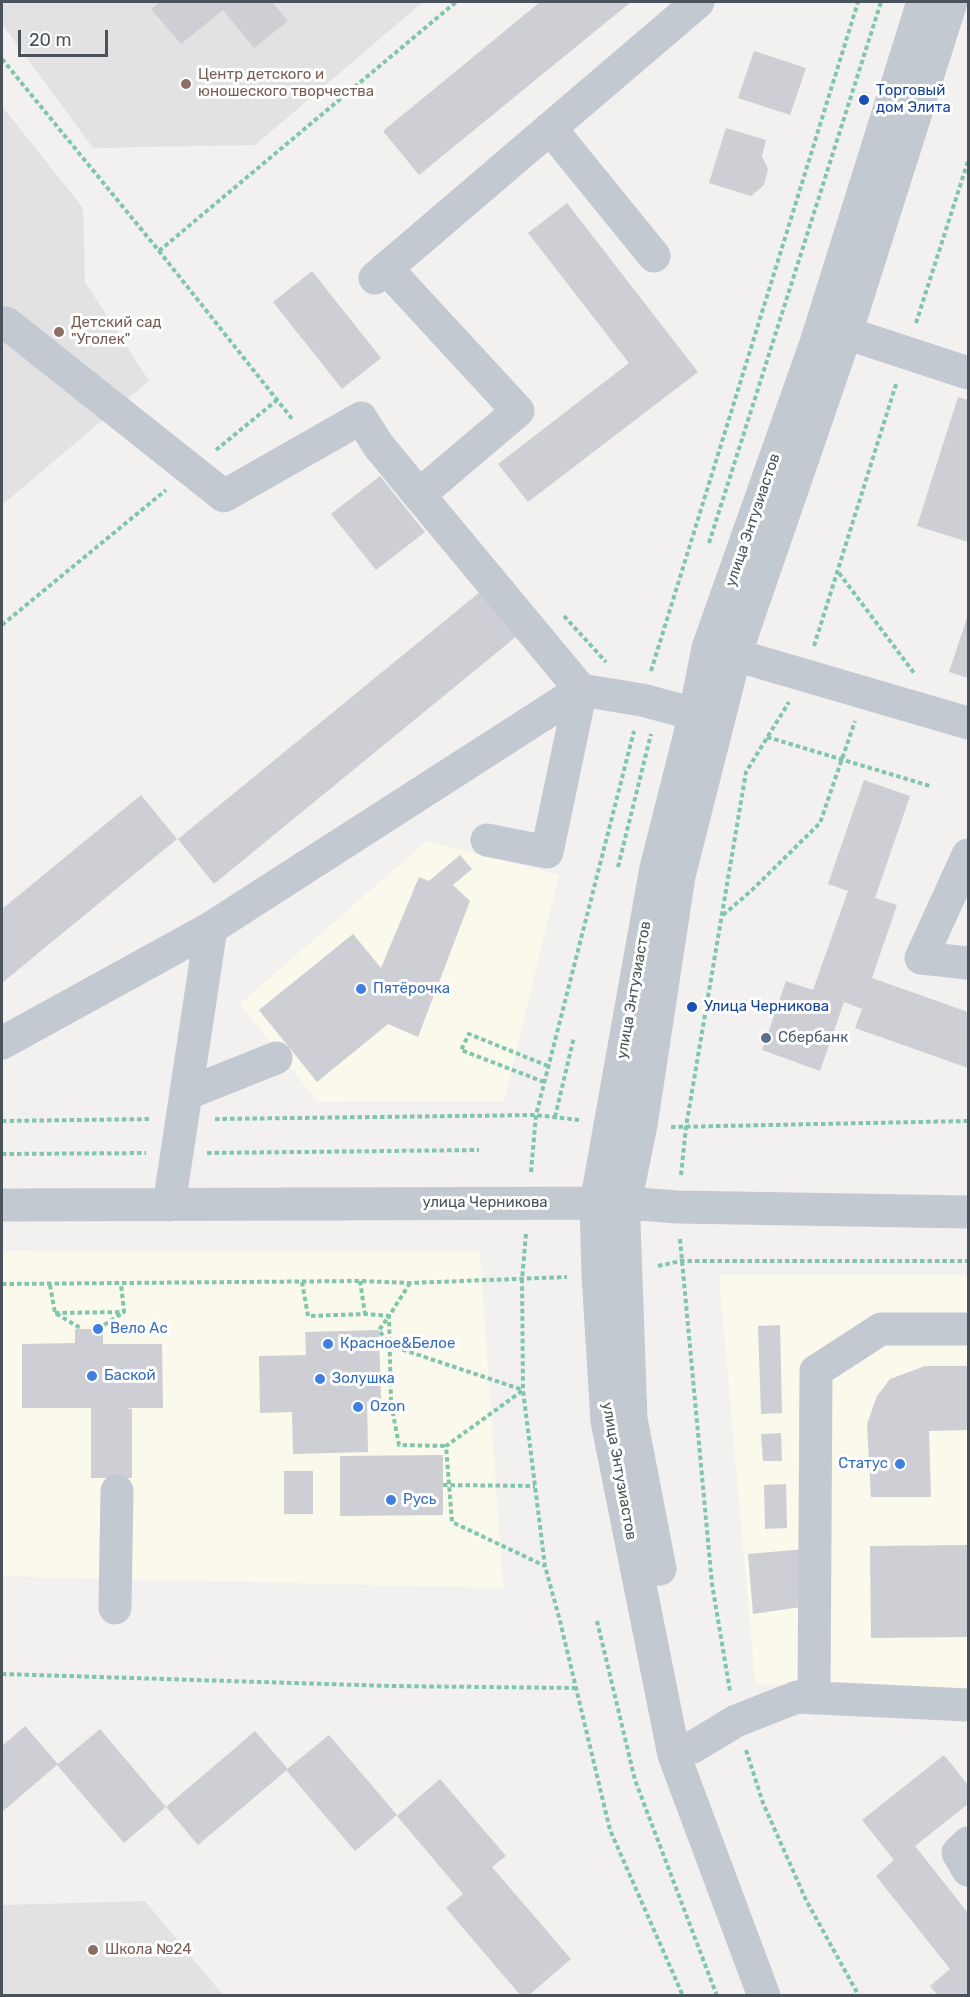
<!DOCTYPE html>
<html>
<head>
<meta charset="utf-8">
<style>
  body { margin:0 }
  #map { position:relative; width:970px; height:1997px; overflow:hidden; background:#f2f1f0; font-family:Rubik,sans-serif }
  canvas { display:block }
  .frame { position:absolute; inset:0; border:3px solid #4a525c; pointer-events:none }
  .scale { position:absolute; left:18px; top:30px; width:90px; height:27px; box-sizing:border-box; border:3px solid #4a525c; border-top:0; padding-left:8px; font-size:18px; line-height:21px; white-space:nowrap; color:#4a525c; -webkit-text-stroke:4px #fff; paint-order:stroke }
</style>
</head>
<body>
<div id="map">
<canvas width="970" height="1997"></canvas>
<div class="frame"></div>
<div class="scale">20 m</div>
</div>
<script>
const context = document.querySelector('canvas').getContext('2d');
context.lineJoin = 'round';
function paint(path, color) { context.fillStyle = color; context.fill(path, 'evenodd'); }
const shape = rows => new Path2D(rows.map(r => 'M' + r).join(''));
function strokePath(path, color, width, dash) { context.strokeStyle = color; context.lineWidth = width; context.lineCap = dash ? 'butt' : 'round'; context.setLineDash(dash || []); context.stroke(path); }
function drawText(font, color, halo, rows, align = 'center') {
  context.font = font + ' Rubik,sans-serif'; context.lineWidth = 6; context.setLineDash([]); context.textBaseline = 'middle'; context.strokeStyle = halo; context.fillStyle = color; for (const [text, x, y, turn = 0] of rows) {
    context.save(); context.translate(x, y); context.rotate((+turn || 0) * Math.PI / 180); context.textAlign = isNaN(turn) ? turn : align; if (halo) context.strokeText(text, 0, 0); context.fillText(text, 0, 0); context.restore();
  }
}
const commercial = shape([
  [427,841,559,875,504,1101,318,1102,240,1004],
  [2,1251,480,1252,503,1588,2,1576],
  [719,1275,968,1275,968,1692,755,1683]
]);
const education = shape([
  [2,2,423,2,255,145,93,148,2,24],
  [2,106,83,208,85,282,149,381,2,505],
  [145,1901,223,1995,2,1995,2,1905]
]);
const building = shape([
  [160,2,272,2,288,21,254,48,223,10,181,44,151,9],
  [540,2,631,2,419,175,383,131],
  [754,51,806,68,790,115,738,98],
  [726,128,766,140,762,156,768,169,764,185,751,196,709,183],
  [567,203,698,372,528,502,498,464,629,363,528,233],
  [312,271,381,358,342,389,273,302],
  [958,397,968,400,968,542,917,526],
  [380,476,425,532,376,570,331,514],
  [480,592,517,636,214,884,178,839],
  [968,615,968,678,949,672],
  [864,780,910,796,875,898,897,905,872,978,968,1012,968,1068,855,1028,862,1009,844,1002,820,1071,762,1050,786,981,813,990,848,891,828,884],
  [141,795,177,839,2,983,2,909],
  [460,855,472,869,453,885,470,901,418,1037,388,1024,317,1082,259,1010,353,934,381,968,419,877,429,881],
  [780,1325,782,1413,761,1414,758,1326],
  [75,1329,103,1329,103,1344,162,1344,163,1408,126,1408,132,1409,132,1478,91,1478,91,1408,22,1408,22,1344,75,1343],
  [379,1330,381,1402,367,1402,368,1452,293,1454,292,1412,260,1413,259,1356,306,1355,305,1332],
  [925,1366,968,1366,968,1430,929,1431,931,1497,871,1497,867,1424,877,1396,890,1379],
  [781,1433,782,1461,763,1461,761,1434],
  [443,1455,443,1515,340,1516,340,1456],
  [284,1471,313,1471,313,1514,284,1514],
  [786,1484,787,1528,765,1529,764,1485],
  [968,1545,968,1637,871,1638,870,1546],
  [805,1549,808,1606,753,1614,748,1554],
  [25,1726,58,1764,100,1729,166,1807,124,1843,57,1765,2,1812,2,1746],
  [255,1731,288,1769,198,1845,166,1807],
  [329,1735,397,1815,355,1851,286,1770],
  [944,1755,968,1785,968,1804,915,1846,968,1913,968,1996,938,1996,930,1986,950,1969,876,1876,894,1860,862,1820],
  [440,1779,506,1856,492,1867,571,1959,528,1996,521,1996,446,1908,463,1894,397,1816]
]);
const path = shape([
  [2,59,159,251,293,420],
  [159,251,456,2],
  [916,323,968,161],
  [216,450,277,400],
  [709,543,881,2],
  [839,573,914,673],
  [564,616,606,662],
  [2,625,166,490],
  [814,646,897,381],
  [651,671,858,2],
  [767,737,930,786],
  [618,867,651,734],
  [723,915,751,891,820,823,855,721],
  [544,1082,461,1050,469,1034,548,1066],
  [555,1117,574,1037],
  [215,1119,536,1115,579,1120],
  [2,1121,151,1119],
  [671,1127,968,1121],
  [207,1153,479,1150],
  [2,1154,146,1153],
  [531,1172,536,1115,634,731],
  [681,1175,686,1127,746,772,789,702],
  [526,1234,522,1279,523,1390,545,1566,560,1621,610,1830,683,1996],
  [680,1239,712,1584,730,1691],
  [658,1266,681,1261,968,1261],
  [360,1281,365,1314],
  [302,1282,308,1316,365,1314,389,1316,379,1330,389,1345,523,1390],
  [410,1283,389,1316,391,1403,399,1445,446,1446],
  [2,1284,360,1281,410,1283,567,1277],
  [50,1285,55,1313,82,1329],
  [55,1313,124,1312],
  [98,1329,124,1312,121,1284],
  [522,1391,446,1446,452,1522,545,1566],
  [443,1485,535,1486],
  [597,1621,635,1780,717,1996],
  [2,1674,391,1686,576,1688],
  [746,1750,763,1803,806,1900,859,1996]
]);
const minor = shape([
  [550,128,654,256],
  [375,278,698,2],
  [6,323,224,496,361,418,378,445,419,495],
  [846,333,968,373],
  [735,655,968,723],
  [487,840,547,852,581,690,642,700,695,714],
  [968,855,921,958,968,963],
  [2,1043,211,928,581,690,419,495,518,411,386,268],
  [186,1094,276,1058],
  [2,1205,625,1203,678,1207,968,1212],
  [169,1205,211,928],
  [660,1569,631,1419,624,1223,625,1203,641,1125,679,876,735,655,846,333,951,2],
  [115,1608,117,1491],
  [814,1698,816,1371,881,1329,968,1329],
  [693,1747,736,1721,797,1697,968,1705],
  [968,1843,958,1853,968,1870],
  [764,1996,674,1755,607,1421,598,1275,596,1204,656,868,695,714,708,648,816,343,923,2]
]);
const markers = [
  [186,84,6,"#8d6e63"],
  [864,100,6,"#1a4fb4"],
  [59,332,6,"#8d6e63"],
  [361,989,6,"#3f7fe0"],
  [692,1007,6,"#1a4fb4"],
  [766,1038,6,"#5c6f8a"],
  [98,1329,6,"#3f7fe0"],
  [328,1344,6,"#3f7fe0"],
  [92,1376,6,"#3f7fe0"],
  [320,1379,6,"#3f7fe0"],
  [358,1407,6,"#3f7fe0"],
  [900,1464,6,"#3f7fe0"],
  [391,1500,6,"#3f7fe0"],
  [93,1950,6,"#8d6e63"]
];
const educationNames = [
  ["Центр детского и",198,75],
  ["юношеского творчества",198,92],
  ["Детский сад",71,323],
  ["\"Уголек\"",71,340],
  ["Школа №24",105,1950]
];
const transitNames = [
  ["Торговый",876,91],
  ["дом Элита",876,108],
  ["Улица Черникова",704,1007]
];
const streetNames = [
  ["улица Энтузиастов",753,520,-71],
  ["улица Энтузиастов",634,990,-80],
  ["улица Черникова",485,1203],
  ["улица Энтузиастов",619,1471,80]
];
const shopNames = [
  ["Пятёрочка",373,989],
  ["Вело Ас",110,1329],
  ["Красное&Белое",340,1344],
  ["Баской",104,1376],
  ["Золушка",332,1379],
  ["Ozon",370,1407],
  ["Статус",888,1464,"right"],
  ["Русь",403,1500]
];
const serviceNames = [
  ["Сбербанк",778,1038]
];
paint(commercial, '#fbf8ec');
paint(education, '#e3e2e2');
paint(building, '#cecfd4');
strokePath(path, '#7fc6aa', 4, [4.5, 3]);
strokePath(minor, '#c2c9d0', 33);
for (const [x, y, r, color] of markers) { const dot = new Path2D(); dot.arc(x, y, r, 0, 2 * Math.PI); context.fillStyle = color; context.fill(dot); strokePath(dot, '#fff', 2); }
drawText('15px', '#785e54', '#fff', educationNames, 'left');
drawText('15px', '#164399', '#fff', transitNames, 'left');
drawText('15px', '#4a525c', '#fff', streetNames);
drawText('15px', '#366cbe', '#fff', shopNames, 'left');
drawText('15px', '#4e5e75', '#fff', serviceNames, 'left');
</script>
</body>
</html>
